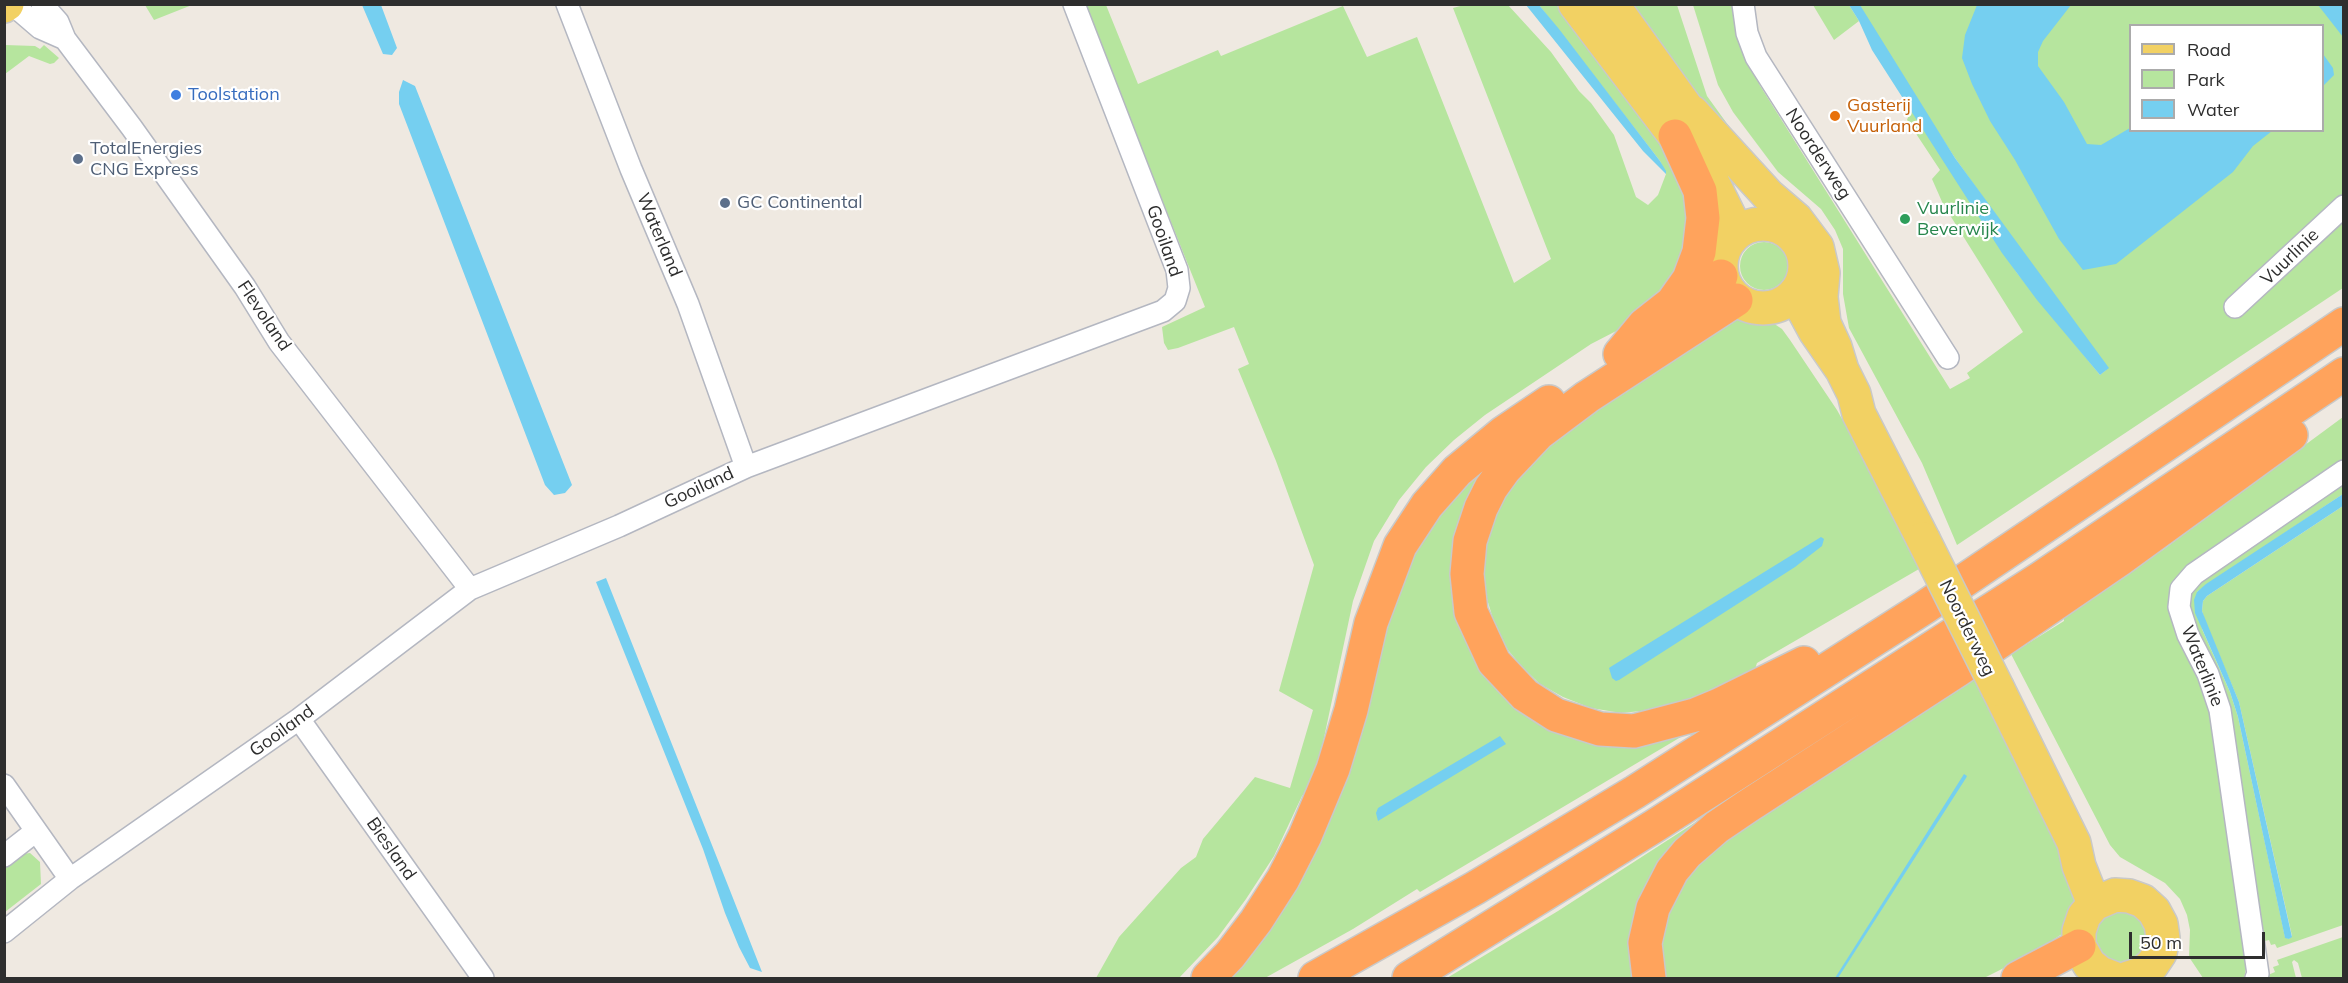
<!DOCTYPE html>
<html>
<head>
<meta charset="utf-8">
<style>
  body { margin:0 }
  #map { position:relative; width:2348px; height:983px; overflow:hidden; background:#efe9e1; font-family:Mulish,sans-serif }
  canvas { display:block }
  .frame { position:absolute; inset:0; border:6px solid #2e2e2e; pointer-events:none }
  .legend { position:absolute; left:2129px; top:24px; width:195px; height:108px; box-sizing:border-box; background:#fff; border:2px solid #ababab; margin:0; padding:8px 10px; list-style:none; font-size:18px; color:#2e2e2e }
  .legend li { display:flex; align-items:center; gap:12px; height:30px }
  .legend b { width:30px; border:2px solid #ababab }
  .scale { position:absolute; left:2129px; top:932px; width:136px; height:27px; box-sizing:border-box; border:3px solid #2e2e2e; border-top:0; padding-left:8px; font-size:18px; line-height:21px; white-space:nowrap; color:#2e2e2e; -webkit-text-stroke:4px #fff; paint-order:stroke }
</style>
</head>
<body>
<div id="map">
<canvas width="2348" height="983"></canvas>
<div class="frame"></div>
<ul class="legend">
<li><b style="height:8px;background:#f2d163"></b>Road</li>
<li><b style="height:16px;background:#b6e59e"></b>Park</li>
<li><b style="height:16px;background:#75cff0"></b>Water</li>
</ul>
<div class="scale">50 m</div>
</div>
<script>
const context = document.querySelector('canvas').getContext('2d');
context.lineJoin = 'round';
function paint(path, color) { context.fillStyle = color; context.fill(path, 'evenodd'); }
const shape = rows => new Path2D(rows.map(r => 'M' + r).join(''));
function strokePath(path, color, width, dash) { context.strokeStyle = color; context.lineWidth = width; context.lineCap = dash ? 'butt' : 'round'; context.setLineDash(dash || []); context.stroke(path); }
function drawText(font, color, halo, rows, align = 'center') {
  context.font = font + ' Mulish,sans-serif'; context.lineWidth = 4.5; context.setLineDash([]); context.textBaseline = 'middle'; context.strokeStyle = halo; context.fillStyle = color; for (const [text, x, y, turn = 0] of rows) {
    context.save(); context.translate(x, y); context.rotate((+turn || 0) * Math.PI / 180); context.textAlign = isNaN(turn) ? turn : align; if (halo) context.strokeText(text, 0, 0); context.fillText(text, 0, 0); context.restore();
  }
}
const green = shape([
  [1624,4,1677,5,1707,96,1757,165,1755,175],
  [145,5,192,5,154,20],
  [1084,5,1106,5,1138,84,1218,50,1221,56,1343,6,1367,57,1417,37,1514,283,1551,259,1453,8,1464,5,1508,5,1551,52,1579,91,1591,103,1614,135,1636,197,1648,205,1658,195,1666,174,1660,161,1539,5,1560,5,1662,136,1692,209,1680,274,1622,328,1591,344,1485,415,1454,440,1426,467,1399,500,1374,541,1353,601,1321,752,1309,788,1302,796,1274,856,1246,899,1218,937,1179,978,1096,978,1119,937,1181,868,1196,857,1203,839,1255,777,1290,788,1313,710,1279,691,1314,565,1276,461,1238,369,1249,364,1234,327,1178,348,1168,350,1164,343,1162,327,1205,307],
  [1693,5,1738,5,1765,80,1759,84,1950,389,1970,378,1967,373,2023,332,1943,204,1932,179,1940,170,1907,120,1911,109,2017,273,2100,375,2106,370,1955,158,1855,5,2343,5,2343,288,1957,545,1922,463,1849,328,1843,294,1843,249,1835,230,1821,209,1778,172,1733,112,1718,85],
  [2130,26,2322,26,2322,130,2130,130],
  [1813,5,1849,5,1859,21,1834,40],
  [5,45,35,46,40,49,44,45,59,58,54,63,50,64,29,56,5,74],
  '1740 266a24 24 0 1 1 48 0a24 24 0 1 1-48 0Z',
  [1737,314,1770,321,1782,329,1790,340,1837,410,1869,467,1919,569,1757,663,1755,669,1691,699,1651,710,1621,713,1591,708,1563,697,1540,684,1523,668,1508,650,1497,632,1484,589,1483,558,1496,512,1509,489,1530,462,1568,429],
  [1550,413,1460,555,1525,704,1696,728,1420,892,1417,889,1353,929,1265,978,1221,978,1246,950,1381,616,1427,517],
  [2343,417,2343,463,2182,572,2169,590,2173,615,2205,694,2219,743,2247,964,2244,978,2203,978,2189,957,2190,930,2187,915,2180,899,2165,883,2120,857,2110,845,2011,654,2064,621,2064,616,2164,549],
  [2343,477,2343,494,2197,592,2202,629,2230,692,2238,717,2285,937,2289,939,2292,936,2239,702,2205,621,2202,611,2203,601,2207,596,2343,506,2343,925,2277,948,2275,944,2271,945,2269,940,2265,941,2263,936,2234,777,2185,609,2194,577],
  [1974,679,2016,762,2023,764,2078,893,2066,930,2062,934,2032,954,1984,978,1666,978,1662,954,1665,918,1685,880,1702,861,1731,836],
  [1702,818,1707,826,1687,843,1643,978,1447,978,1558,911],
  [30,853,40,862,41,884,5,912,4,867,22,854],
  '2096 937a25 25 0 1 1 50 0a25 25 0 1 1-50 0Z',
  [2343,937,2343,978,2302,978,2298,963,2294,960,2292,962,2296,978,2270,978,2268,975,2275,972,2273,967,2279,965,2277,960]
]);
const water = shape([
  [362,5,381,5,397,48,392,55,383,54],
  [1526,5,1539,5,1559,29,1660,161,1666,171,1666,174,1643,151],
  [1849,5,1860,5,1955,158,2109,368,2100,375,2037,300,2002,253,1872,50,1859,21],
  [1977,5,2071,5,2043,41,2038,52,2038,66,2064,102,2087,144,2101,145,2130,128,2130,130,2272,131,2253,146,2233,172,2116,264,2083,270,2059,239,2015,160,1990,121,1972,84,1962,58,1965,35],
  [2318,5,2343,5,2343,37],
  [2323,54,2333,68,2334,75,2323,86],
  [403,80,415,86,572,485,565,493,554,495,545,485,399,104,399,92],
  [2343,494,2343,506,2207,596,2203,601,2202,611,2239,702,2292,937,2289,939,2285,938,2238,717,2230,692,2195,613,2194,600,2197,592,2206,584],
  [1821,537,1824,539,1822,546,1795,567,1619,680,1616,681,1612,678,1609,668,1612,666],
  [606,578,729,888,762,972,750,968,739,947,725,913,703,849,596,582],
  [1500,736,1506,744,1378,821,1376,813,1378,808],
  [1964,774,1967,776,1966,778,1838,978,1835,978]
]);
const street = shape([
  [12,4,40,28,65,39],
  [42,4,58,22,65,39,132,128,245,287,279,342,470,589],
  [567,4,631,169,688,304,746,467],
  [1743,4,1747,33,1756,57,1948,358],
  [2235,307,2344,206],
  [299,719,483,978],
  [4,785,70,879],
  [4,856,36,831],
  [4,932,70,879,299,719,470,589,619,526,746,467,1163,311,1175,301,1179,288,1177,270,1074,4],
  [2256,978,2258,974,2220,710,2208,674,2188,635,2179,607,2181,589,2194,574,2344,471]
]);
const primary = shape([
  [1575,4,1675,136,1710,177,1737,232],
  [1612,4,1704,132],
  [4,6,7,4],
  [1692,112,1768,195,1796,219,1817,247,1823,273,1821,297,1824,323,1835,347,1842,370],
  '1721 266a42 42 0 1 1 84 0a42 42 0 1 1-84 0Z',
  [1795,294,1815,331,1842,370,1854,394,1859,414,1923,539],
  [1998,689,2074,843,2079,866,2094,904],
  [2113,978,2100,973,2089,964,2079,946,2079,931,2084,916,2094,904,2115,895,2129,896,2143,901,2154,911,2161,924,2163,938,2160,953,2152,965,2141,974,2128,978]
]);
const highway = shape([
  [1736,300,1587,397,1539,433,1504,470,1491,488,1481,508,1470,541,1467,574,1471,612,1494,662,1525,695,1556,715,1600,729,1634,731,1695,715,1719,705,1804,663],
  [1668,321,1699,298,1721,276],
  [1620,354,1644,325,1672,303,1689,279,1699,252,1703,218,1700,191,1675,136],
  [1208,978,1230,955,1256,921,1283,879,1305,836,1333,769,1351,710,1371,623,1400,546,1427,505,1457,471,1503,433,1549,402],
  [1315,978,1475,888,1635,792,1925,607,2344,324],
  [1409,978,1656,825,2038,580,2344,374],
  [1649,978,1645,943,1653,908,1672,871,1687,853,1717,827,1748,806,1958,670,2119,560,2291,435],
  [2018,978,2079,946]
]);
const primaryBridge = shape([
  [1923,539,1998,689]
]);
const markers = [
  [176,95,6,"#3f7fe0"],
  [1835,116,6,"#e8710a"],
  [78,159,6,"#5c6f8a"],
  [725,203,6,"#5c6f8a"],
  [1905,219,6,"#2e9e5b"]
];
const shopNames = [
  ["Toolstation",188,95]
];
const foodNames = [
  ["Gasterij",1847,106],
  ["Vuurland",1847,127]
];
const serviceNames = [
  ["TotalEnergies",90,149],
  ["CNG Express",90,170],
  ["GC Continental",737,203]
];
const streetNames = [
  ["Noorderweg",1818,154,57],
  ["Waterland",659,235,67],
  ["Gooiland",1164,241,71],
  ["Vuurlinie",2290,257,-44],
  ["Flevoland",264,316,56],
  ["Gooiland",699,488,-25],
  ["Noorderweg",1967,628,64],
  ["Waterlinie",2202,666,68],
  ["Gooiland",282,731,-36],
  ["Biesland",391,849,55]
];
const leisureNames = [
  ["Vuurlinie",1917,209],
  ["Beverwijk",1917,230]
];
paint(green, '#b6e59e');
paint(water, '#75cff0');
strokePath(street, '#b4b7c1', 24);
strokePath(primary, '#c9c9c9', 36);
strokePath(highway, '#c9c9c9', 36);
strokePath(street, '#fff', 21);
strokePath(primary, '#f2d163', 33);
strokePath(highway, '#ffa35c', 33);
strokePath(primaryBridge, '#c9c9c9', 36, []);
strokePath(primaryBridge, '#f2d163', 33);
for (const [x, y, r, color] of markers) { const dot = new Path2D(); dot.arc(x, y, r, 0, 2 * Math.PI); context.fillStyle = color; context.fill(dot); strokePath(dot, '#fff', 2); }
drawText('18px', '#366cbe', '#fff', shopNames, 'left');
drawText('18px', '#c56008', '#fff', foodNames, 'left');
drawText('18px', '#4e5e75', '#fff', serviceNames, 'left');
drawText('18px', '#2e2e2e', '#fff', streetNames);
drawText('18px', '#27864d', '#fff', leisureNames, 'left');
</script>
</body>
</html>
